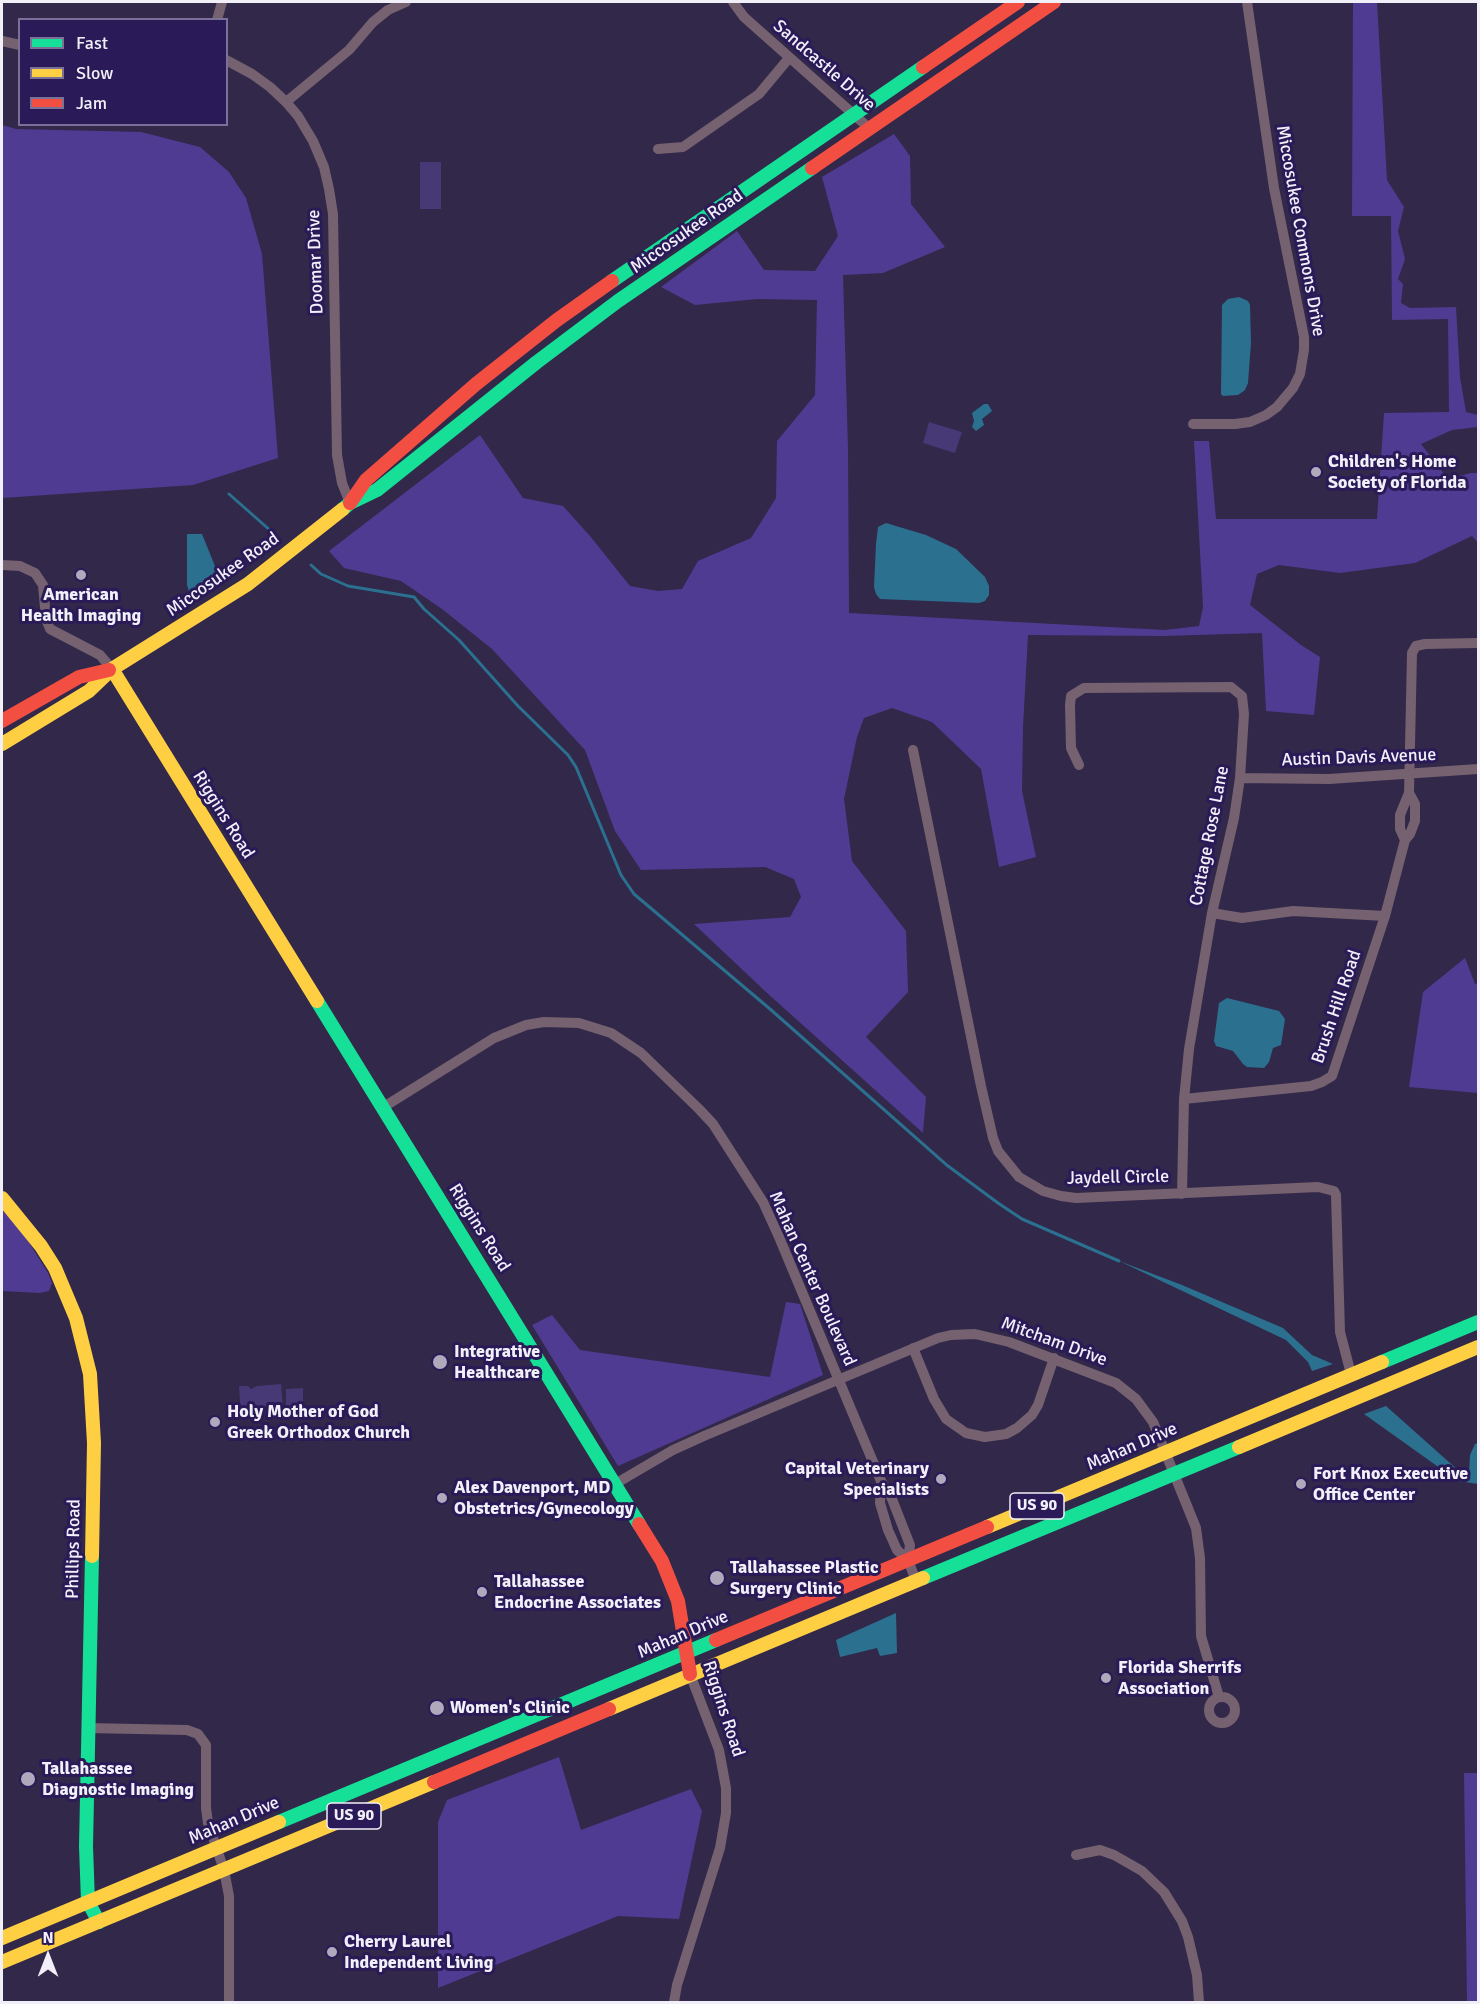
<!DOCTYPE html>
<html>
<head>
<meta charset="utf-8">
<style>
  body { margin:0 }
  #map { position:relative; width:1480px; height:2004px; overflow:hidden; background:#31284a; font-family:Signika,sans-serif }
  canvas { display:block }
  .frame { position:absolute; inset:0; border:3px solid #f1f0f8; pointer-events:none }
  .legend { position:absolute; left:18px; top:18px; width:210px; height:108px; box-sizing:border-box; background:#2a1a58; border:2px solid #7a7098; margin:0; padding:8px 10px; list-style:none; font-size:18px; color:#f1f0f8 }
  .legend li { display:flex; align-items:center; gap:12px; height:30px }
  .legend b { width:30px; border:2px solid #7a7098 }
  .north { position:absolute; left:18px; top:1926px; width:60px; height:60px; -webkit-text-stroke:4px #2a1a58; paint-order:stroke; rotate:0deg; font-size:16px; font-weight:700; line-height:24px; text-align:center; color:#f1f0f8 }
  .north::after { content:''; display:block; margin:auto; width:21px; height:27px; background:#f1f0f8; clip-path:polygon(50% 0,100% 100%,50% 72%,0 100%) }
</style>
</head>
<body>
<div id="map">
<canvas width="1480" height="2004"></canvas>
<div class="frame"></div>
<ul class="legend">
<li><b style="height:8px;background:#16e098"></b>Fast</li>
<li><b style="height:8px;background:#ffcf43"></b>Slow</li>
<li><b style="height:8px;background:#f24e42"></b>Jam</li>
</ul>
<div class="north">N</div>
</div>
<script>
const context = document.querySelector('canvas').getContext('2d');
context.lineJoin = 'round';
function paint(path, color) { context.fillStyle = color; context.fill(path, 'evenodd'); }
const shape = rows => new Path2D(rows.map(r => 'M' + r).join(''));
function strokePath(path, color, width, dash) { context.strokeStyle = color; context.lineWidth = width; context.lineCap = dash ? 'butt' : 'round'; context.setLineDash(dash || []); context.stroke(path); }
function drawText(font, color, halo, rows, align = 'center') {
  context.font = font + ' Signika,sans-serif'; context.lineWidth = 6; context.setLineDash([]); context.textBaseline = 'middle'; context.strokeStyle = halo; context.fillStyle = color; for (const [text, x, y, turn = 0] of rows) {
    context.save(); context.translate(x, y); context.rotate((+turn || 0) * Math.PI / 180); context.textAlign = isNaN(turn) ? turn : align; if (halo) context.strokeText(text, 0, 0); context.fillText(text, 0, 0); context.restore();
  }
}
const green = shape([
  [420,162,441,162,441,209,420,209],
  [929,422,962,432,955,453,923,443],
  [281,1384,283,1408,268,1408,268,1414,241,1416,239,1386,248,1386,251,1389,257,1386],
  [303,1388,303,1410,286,1411,286,1389]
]);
const forest = shape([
  [1353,2,1377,2,1387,180,1404,207,1398,231,1405,259,1398,279,1403,284,1401,303,1410,308,1456,307,1460,377,1466,412,1478,415,1478,427,1452,430,1421,444,1448,479,1471,473,1478,473,1478,543,1472,536,1415,563,1340,573,1279,565,1257,574,1250,605,1301,645,1320,657,1314,715,1266,711,1262,633,1164,636,1028,635,1023,727,1022,791,1036,857,999,867,981,769,932,722,892,708,864,718,857,737,844,799,852,861,906,931,908,992,866,1037,926,1097,923,1133,766,992,694,924,790,917,801,897,794,879,765,867,641,870,615,831,585,750,492,649,442,609,401,581,344,568,329,551,480,435,523,498,563,506,590,536,630,586,658,591,682,589,698,561,751,538,776,498,777,441,815,395,817,300,757,299,695,305,661,287,737,231,764,270,815,271,838,236,822,177,894,134,910,156,911,204,945,247,883,273,843,275,848,449,849,613,1165,630,1199,626,1203,607,1194,441,1209,441,1216,519,1377,519,1384,413,1449,412,1448,319,1392,320,1391,216,1352,216],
  [2,125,16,129,141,132,200,147,229,172,246,198,262,254,278,458,193,485,2,498],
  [1465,958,1475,984,1478,983,1478,1093,1409,1087,1423,992],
  [2,1210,20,1228,48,1273,52,1283,49,1291,40,1293,2,1291],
  [786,1302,800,1304,823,1375,618,1466,532,1325,552,1315,580,1350,770,1377],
  [559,1757,581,1830,691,1789,702,1811,679,1919,618,1916,438,1988,438,1822,447,1800],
  [1464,1773,1478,1773,1478,2002,1467,2002]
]);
const water = shape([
  [1239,297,1248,301,1250,305,1251,343,1248,383,1245,390,1238,395,1223,396,1221,394,1222,305,1228,299],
  [984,404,988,404,992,411,982,419,984,425,976,431,972,427,974,421,972,413],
  [886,523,926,535,956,549,985,577,989,586,989,595,985,601,979,603,880,599,876,594,874,587,876,544,878,527],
  [187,534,202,534,219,576,190,595,187,585],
  [1227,998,1279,1011,1285,1019,1281,1045,1273,1048,1269,1062,1264,1068,1247,1067,1243,1064,1233,1051,1216,1046,1214,1041,1219,1003],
  [1119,1261,1182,1285,1283,1328,1312,1355,1333,1364,1312,1371,1308,1362,1286,1340],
  [1386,1406,1459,1471,1469,1473,1470,1455,1475,1444,1478,1443,1478,1484,1458,1481,1364,1414],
  [896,1613,897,1653,880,1656,877,1648,840,1657,836,1640]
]);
const stream = shape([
  [229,494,272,532],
  [311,565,321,574,348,586,414,597,424,609,459,640,518,706,568,755,576,767,621,875,634,894,770,1009,948,1166,998,1203,1022,1219,1119,1261]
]);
const street = shape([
  [733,2,744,17,869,128],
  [217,20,222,2],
  [2,41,20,45],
  [226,60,252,74,270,87,286,102,298,116,313,141,324,167,329,189,333,214,337,455,342,483,350,503],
  [286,102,349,50,373,22,388,10,406,2],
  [658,149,683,147,759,94,789,58],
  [1193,424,1235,424,1250,422,1266,415,1277,407,1293,388,1300,374,1304,350,1304,337,1274,188,1247,2],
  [2,565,20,566,35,573,43,585,46,619,50,629,100,655,112,669],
  [913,750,981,1086,993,1138,998,1151,1019,1177,1043,1191,1061,1196,1076,1198,1318,1187,1334,1191,1336,1195,1340,1332,1351,1374],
  [1079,765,1071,748,1070,705,1071,696,1084,688,1231,687,1242,696,1244,714,1240,778,1234,818,1212,913,1189,1049,1184,1099,1182,1194],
  [1240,778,1329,779,1478,769],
  [1405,840,1400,829,1400,815,1409,793],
  [1212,913,1242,918,1293,911,1385,916],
  [1184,1099,1311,1086,1322,1082,1332,1076,1385,916,1405,840,1410,834,1415,821,1415,804,1409,793,1412,653,1416,646,1425,644,1478,643],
  [382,1108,494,1038,526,1025,544,1022,579,1023,611,1033,641,1053,699,1109,713,1124,763,1202,779,1237,881,1481,890,1494,910,1545,908,1560,916,1581],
  [913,1348,934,1399,946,1419,966,1433,985,1437,1006,1434,1017,1428,1032,1415,1038,1405,1054,1358],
  [881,1481,880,1503,888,1530,897,1550,908,1560],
  [615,1484,673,1450,704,1436,938,1338,951,1335,975,1334,1009,1342,1116,1383,1136,1399,1153,1422,1196,1528,1200,1558,1201,1636,1219,1697],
  '1209 1710a13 13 0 1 1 26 0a13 13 0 1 1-26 0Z',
  [87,1728,187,1730,198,1734,206,1745,206,1808,208,1823,224,1870,229,1896,229,2002],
  [1076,1855,1100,1850,1114,1855,1142,1871,1164,1892,1182,1921,1188,1937,1197,1975,1199,2002],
  [674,2002,677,1985,720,1848,726,1813,726,1788,719,1750,690,1674]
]);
const fast = shape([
  [612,281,923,67],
  [343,509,350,503,377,490,537,362,618,301,812,168],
  [317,1001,639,1524],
  [1382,1362,1478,1322],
  [92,1556,86,1846,88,1902,99,1922],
  [923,1578,1239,1447],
  [279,1822,716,1640]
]);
const slow = shape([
  [112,669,317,1001],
  [2,744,89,691,112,669,248,584,343,509],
  [2,1198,41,1246,55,1268,76,1318,90,1374,94,1443,92,1556],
  [1239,1447,1478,1347],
  [987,1527,1382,1362],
  [609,1709,923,1578],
  [2,1938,279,1822],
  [2,1962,434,1782]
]);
const jam = shape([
  [923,67,1018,2],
  [812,168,1054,2],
  [350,503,366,480,476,384,557,320,612,281],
  [2,721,79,677,109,670],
  [639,1524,662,1561,678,1601,690,1674],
  [716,1640,987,1527],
  [434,1782,609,1709]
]);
const markers = [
  [1316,472,6,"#aeaabb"],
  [81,575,6,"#aeaabb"],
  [440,1362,8,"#aeaabb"],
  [215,1422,6,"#aeaabb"],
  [941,1479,6,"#aeaabb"],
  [1301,1484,6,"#aeaabb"],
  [442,1498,6,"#aeaabb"],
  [717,1578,8,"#aeaabb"],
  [482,1592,6,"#aeaabb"],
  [1106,1678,6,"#aeaabb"],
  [437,1708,8,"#aeaabb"],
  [28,1779,8,"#aeaabb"],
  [332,1952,6,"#aeaabb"]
];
const shields = [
  [1037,1506,54],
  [354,1816,54]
];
const shieldNames = [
  ["US 90",1037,1506],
  ["US 90",354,1816]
];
const streetNames = [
  ["Sandcastle Drive",824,66,41],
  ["Miccosukee Commons Drive",1300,231,80],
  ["Miccosukee Road",687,232,-35],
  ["Doomar Drive",316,262,-92],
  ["Miccosukee Road",223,575,-35],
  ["Austin Davis Avenue",1359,758,-2],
  ["Riggins Road",223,815,58],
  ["Cottage Rose Lane",1210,836,-79],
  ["Brush Hill Road",1337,1007,-71],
  ["Jaydell Circle",1118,1178,-1],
  ["Riggins Road",479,1228,58],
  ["Mahan Center Boulevard",812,1279,66],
  ["Mitcham Drive",1054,1342,20],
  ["Mahan Drive",1132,1447,-23],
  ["Phillips Road",74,1549,-89],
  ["Mahan Drive",683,1635,-23],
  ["Riggins Road",723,1709,72],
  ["Mahan Drive",234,1821,-23]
];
const poiNames = [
  ["Children's Home",1328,462],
  ["Society of Florida",1328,483],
  ["American",81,595,"center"],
  ["Health Imaging",81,616,"center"],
  ["Integrative",454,1352],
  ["Healthcare",454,1373],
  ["Holy Mother of God",227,1412],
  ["Greek Orthodox Church",227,1433],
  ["Capital Veterinary",929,1469,"right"],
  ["Specialists",929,1490,"right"],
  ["Fort Knox Executive",1313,1474],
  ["Office Center",1313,1495],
  ["Alex Davenport, MD",454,1488],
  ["Obstetrics/Gynecology",454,1509],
  ["Tallahassee Plastic",730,1568],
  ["Surgery Clinic",730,1589],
  ["Tallahassee",494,1582],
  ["Endocrine Associates",494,1603],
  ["Florida Sherrifs",1118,1668],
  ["Association",1118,1689],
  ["Women's Clinic",450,1708],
  ["Tallahassee",42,1769],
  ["Diagnostic Imaging",42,1790],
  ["Cherry Laurel",344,1942],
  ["Independent Living",344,1963]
];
paint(green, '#463976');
paint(forest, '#503b92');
paint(water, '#2c7090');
strokePath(stream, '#2c7090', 3);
strokePath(street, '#75616f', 10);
strokePath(fast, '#16e098', 14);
strokePath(slow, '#ffcf43', 14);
strokePath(jam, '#f24e42', 14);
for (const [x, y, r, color] of markers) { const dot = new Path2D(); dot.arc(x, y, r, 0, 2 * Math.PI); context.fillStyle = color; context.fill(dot); strokePath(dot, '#2a1a58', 2); }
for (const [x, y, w] of shields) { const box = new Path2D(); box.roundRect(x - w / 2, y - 13, w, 26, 4.5); context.fillStyle = '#2a1a58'; context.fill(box); strokePath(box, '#f1f0f8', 1.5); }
drawText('bold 16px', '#f1f0f8', null, shieldNames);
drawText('18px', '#f1f0f8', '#2a1a58', streetNames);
drawText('bold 18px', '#f1f0f8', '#2a1a58', poiNames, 'left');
</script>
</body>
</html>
